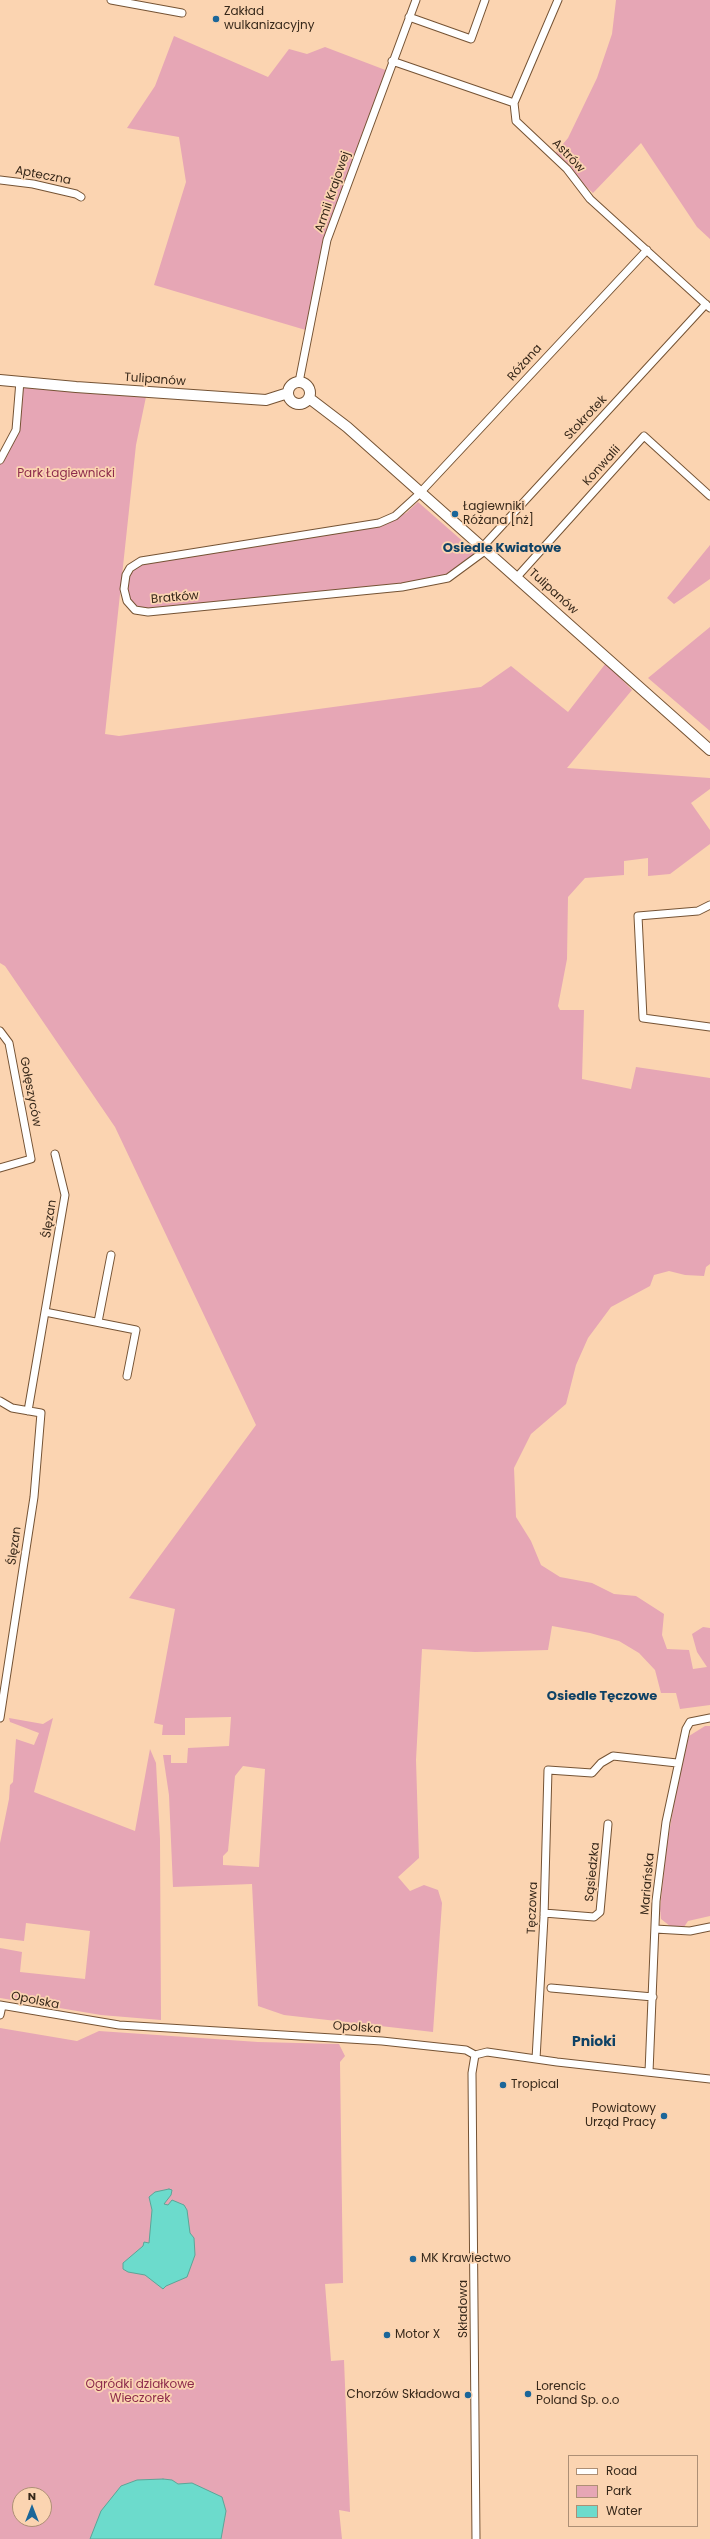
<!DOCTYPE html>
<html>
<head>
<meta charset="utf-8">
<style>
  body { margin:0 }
  #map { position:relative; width:710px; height:2539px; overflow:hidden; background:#fbd4b1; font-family:Poppins,sans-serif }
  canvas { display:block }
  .legend { position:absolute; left:568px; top:2455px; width:130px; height:72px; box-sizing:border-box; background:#fbd4b1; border:1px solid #ad8f75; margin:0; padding:5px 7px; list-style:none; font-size:12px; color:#37281a }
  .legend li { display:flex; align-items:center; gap:8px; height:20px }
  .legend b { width:20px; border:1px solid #ad8f75 }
  .north { position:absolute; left:12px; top:2487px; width:40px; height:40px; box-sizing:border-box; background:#fbd4b1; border:1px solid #ad8f75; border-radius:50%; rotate:0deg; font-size:11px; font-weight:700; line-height:16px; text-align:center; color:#37281a }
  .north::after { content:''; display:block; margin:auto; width:14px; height:18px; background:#1b6699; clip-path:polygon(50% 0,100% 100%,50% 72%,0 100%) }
</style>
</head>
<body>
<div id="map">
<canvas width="710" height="2539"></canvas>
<ul class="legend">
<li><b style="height:5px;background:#fff"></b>Road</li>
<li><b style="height:11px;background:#e6a6b5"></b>Park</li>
<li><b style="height:11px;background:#6cdbcc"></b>Water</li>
</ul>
<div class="north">N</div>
</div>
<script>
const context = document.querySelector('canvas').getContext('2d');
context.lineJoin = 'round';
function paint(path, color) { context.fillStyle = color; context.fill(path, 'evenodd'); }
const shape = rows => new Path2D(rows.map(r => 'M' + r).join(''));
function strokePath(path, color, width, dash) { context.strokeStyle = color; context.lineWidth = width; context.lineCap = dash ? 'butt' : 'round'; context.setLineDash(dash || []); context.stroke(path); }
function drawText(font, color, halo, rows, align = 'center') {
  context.font = font + ' Poppins,sans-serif'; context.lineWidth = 3.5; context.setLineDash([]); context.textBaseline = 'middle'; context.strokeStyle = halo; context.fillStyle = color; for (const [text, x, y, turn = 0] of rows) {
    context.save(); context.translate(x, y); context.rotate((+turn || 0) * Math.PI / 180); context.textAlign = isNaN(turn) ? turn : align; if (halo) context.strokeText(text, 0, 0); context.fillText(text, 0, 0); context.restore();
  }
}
const green = shape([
  [616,0,710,0,710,239,697,227,641,143,593,193,553,156,568,138,597,78,612,34],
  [174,36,268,77,289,49,307,54,325,47,388,71,327,240,309,331,154,285,186,182,179,137,127,128,155,86],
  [20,381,147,392,136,445,105,734,119,736,481,687,511,666,568,712,606,663,632,690,567,768,710,778,710,789,691,803,710,830,710,844,670,874,648,876,648,858,624,861,624,875,585,878,568,897,567,959,558,1006,560,1010,584,1010,582,1079,631,1089,636,1067,710,1078,710,1264,706,1267,704,1276,685,1275,669,1271,654,1275,650,1286,611,1307,588,1338,576,1365,566,1404,531,1434,514,1468,516,1517,531,1541,541,1565,560,1577,592,1583,614,1594,636,1596,664,1614,662,1635,667,1649,689,1650,693,1669,707,1667,697,1652,692,1634,703,1627,710,1628,710,1705,680,1709,676,1693,661,1693,655,1670,639,1653,619,1641,590,1633,552,1626,548,1650,475,1652,422,1649,416,1760,419,1858,398,1877,410,1891,424,1885,438,1890,442,1903,433,2032,284,2015,258,2006,252,1884,173,1887,169,1795,163,1755,171,1755,171,1763,187,1763,188,1748,229,1746,231,1717,185,1718,185,1735,162,1735,163,1725,154,1723,175,1609,129,1598,256,1425,115,1127,5,966,0,963,0,454,13,434],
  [243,1766,265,1769,259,1867,223,1865,223,1856,228,1851,235,1776],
  [418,502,475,552,457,572,438,582,141,612,125,595,130,568,136,563,379,523,406,513],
  [710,545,710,579,674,604,667,598],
  [710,627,710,731,648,678],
  [9,1718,43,1724,53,1718,34,1792,135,1831,150,1749,156,1763,160,1839,161,2020,101,2015,0,1998,0,1948,22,1952,20,1972,85,1979,90,1931,26,1923,24,1941,0,1938,0,1843,9,1799,10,1785,13,1782,16,1739,34,1745,39,1733,10,1722],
  [705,1726,710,1726,710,1916,688,1921,684,1927,670,1926,661,1919,660,1909,666,1850,682,1759,689,1736],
  [0,2028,77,2041,99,2031,258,2042,339,2044,345,2056,340,2062,343,2283,325,2284,331,2361,344,2360,350,2512,339,2510,342,2539,0,2539],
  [20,2495,44,2495,44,2519,20,2519]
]);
const water = shape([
  [169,2189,172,2190,171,2195,164,2204,168,2205,172,2200,184,2205,187,2210,190,2233,194,2238,195,2255,187,2277,166,2286,163,2289,145,2275,128,2272,123,2269,123,2263,143,2246,144,2242,149,2243,152,2210,149,2197,155,2192,169,2189],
  [163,2479,172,2480,178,2484,192,2483,222,2497,226,2511,221,2539,90,2539,101,2511,121,2486,137,2480,163,2479]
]);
const street = shape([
  [111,0,182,13],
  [409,17,471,39,485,0],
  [392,61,514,103,516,121,567,169,590,199,710,308],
  [514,103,558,0],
  [0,180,33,184,76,194,81,197],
  [647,250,417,496,395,516,379,523,141,561,130,568,126,575,124,589,127,601,135,610,148,612,402,587,448,578,482,553,486,543,706,304],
  [299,382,327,240,416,0],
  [0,460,16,430,20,381],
  [517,577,644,436,710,496],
  [710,905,698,911,638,916,643,1018,710,1027],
  [0,1031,9,1043,31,1159,0,1168],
  [45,1312,136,1330,127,1376],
  [98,1322,111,1255],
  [0,1401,12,1408,41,1413,34,1497,0,1718],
  [28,1411,65,1195,55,1154],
  [544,1913,594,1917,600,1912,608,1824],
  [655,1929,690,1931,710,1927],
  [551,1988,653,1997],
  [0,2005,119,2025,382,2041,466,2050,475,2055],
  [0,2015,2,2006],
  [475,2055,472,2073,476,2539],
  [475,2055,487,2052,557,2062,710,2079],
  [536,2059,544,1917,548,1770,592,1773,601,1763,613,1756,677,1763],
  [649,2072,656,1901,666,1822,686,1729,690,1722,710,1718]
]);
const secondary = shape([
  [0,380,76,387,266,400,288,393],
  '288 393a11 11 0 1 1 22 0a11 11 0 1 1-22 0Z',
  [309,398,347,427,710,750]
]);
const markers = [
  [216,19,4,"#1b6699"],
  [455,514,4,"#1b6699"],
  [503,2085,4,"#1b6699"],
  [664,2116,4,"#1b6699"],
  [413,2259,4,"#1b6699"],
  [387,2335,4,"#1b6699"],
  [528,2394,4,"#1b6699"],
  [468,2395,4,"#1b6699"]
];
const poiNames = [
  ["Zakład",224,12],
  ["wulkanizacyjny",224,26],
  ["Łagiewniki",463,507],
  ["Różana [nż]",463,521],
  ["Tropical",511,2085],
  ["Powiatowy",656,2109,"right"],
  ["Urząd Pracy",656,2123,"right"],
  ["MK Krawiectwo",421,2259],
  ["Motor X",395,2335],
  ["Lorencic",536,2387],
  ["Poland Sp. o.o",536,2401],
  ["Chorzów Składowa",460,2395,"right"]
];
const streetNames = [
  ["Astrów",568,156,46],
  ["Apteczna",43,176,11],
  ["Armii Krajowej",333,192,-71],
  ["Różana",525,363,-48],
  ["Tulipanów",155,380,4],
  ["Stokrotek",586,418,-47],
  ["Konwalii",602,466,-48],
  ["Tulipanów",553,592,42],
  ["Bratków",175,598,-5],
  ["Gołęszyców",30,1092,79],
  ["Ślęzan",50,1219,-81],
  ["Ślęzan",15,1546,-82],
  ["Sąsiedzka",593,1872,-84],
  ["Mariańska",648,1884,-85],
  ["Tęczowa",533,1908,-88],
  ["Opolska",35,2001,11],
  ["Opolska",357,2028,4],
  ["Składowa",464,2309,-90]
];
const parkNames = [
  ["Park Łagiewnicki",66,474],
  ["Ogródki działkowe",140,2385],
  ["Wieczorek",140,2399]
];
const neighbourhoodNames = [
  ["Osiedle Kwiatowe",502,549],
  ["Osiedle Tęczowe",602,1697]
];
const quarterNames = [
  ["Pnioki",594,2042]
];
paint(green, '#e6a6b5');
paint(water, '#6cdbcc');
strokePath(water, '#5ca597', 1);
strokePath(street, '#755334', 9);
strokePath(secondary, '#755334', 12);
strokePath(street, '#fff', 7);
strokePath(secondary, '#fff', 10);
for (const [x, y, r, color] of markers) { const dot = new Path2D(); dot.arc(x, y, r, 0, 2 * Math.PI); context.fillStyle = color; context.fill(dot); strokePath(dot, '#fbd4b1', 1.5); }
drawText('12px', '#37281a', '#fbd4b1', poiNames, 'left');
drawText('12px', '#37281a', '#fbd4b1', streetNames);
drawText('12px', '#8d2b4c', '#fbd4b1', parkNames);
drawText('bold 13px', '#0f4265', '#fbd4b1', neighbourhoodNames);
drawText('bold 14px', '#0f4265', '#fbd4b1', quarterNames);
</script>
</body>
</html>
